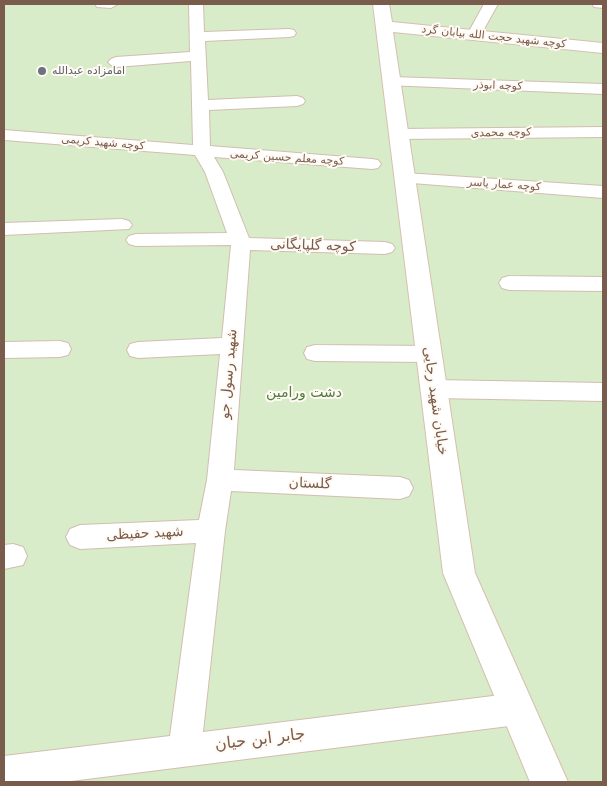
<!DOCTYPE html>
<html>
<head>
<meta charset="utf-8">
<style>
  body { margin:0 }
  #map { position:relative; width:607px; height:786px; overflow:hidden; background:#fdf6ec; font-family:"DejaVu Sans",sans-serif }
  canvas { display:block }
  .frame { position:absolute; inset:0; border:5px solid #7a5c4d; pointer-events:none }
</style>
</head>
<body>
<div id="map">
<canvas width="607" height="786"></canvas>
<div class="frame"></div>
</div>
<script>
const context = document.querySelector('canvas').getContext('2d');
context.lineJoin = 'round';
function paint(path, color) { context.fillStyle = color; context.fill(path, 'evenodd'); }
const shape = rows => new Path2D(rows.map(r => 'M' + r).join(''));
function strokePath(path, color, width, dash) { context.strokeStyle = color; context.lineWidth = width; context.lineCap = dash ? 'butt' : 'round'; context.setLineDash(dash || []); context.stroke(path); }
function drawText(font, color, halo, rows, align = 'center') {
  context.font = font + ' "DejaVu Sans","Noto Naskh Arabic",sans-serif'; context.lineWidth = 4; context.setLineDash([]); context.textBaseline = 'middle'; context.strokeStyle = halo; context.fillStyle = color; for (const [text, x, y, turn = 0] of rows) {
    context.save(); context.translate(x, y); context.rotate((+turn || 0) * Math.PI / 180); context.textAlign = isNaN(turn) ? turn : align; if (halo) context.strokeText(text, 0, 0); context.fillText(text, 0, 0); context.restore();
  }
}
const green = shape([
  [4,4,603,4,603,782,4,782]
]);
const street = shape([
  [95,4,118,4,111,8,97,7,95,4],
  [189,4,203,4,204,32,289,29,294,30,296,33,294,36,289,37,205,41,208,100,297,96,303,98,305,101,303,104,297,106,209,110,210,146,372,159,378,160,381,164,378,168,372,169,214,157,223,172,249,238,385,242,392,244,395,248,392,252,385,254,250,250,234,470,400,477,409,480,413,488,409,496,400,499,231,491,225,531,203,732,517,693,528,698,533,709,528,720,517,725,63,782,4,782,4,756,170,736,196,543,80,549,70,545,66,537,70,529,80,525,199,520,207,480,220,354,138,358,130,356,127,350,130,344,138,342,222,338,231,245,136,246,129,244,126,240,129,236,136,234,227,233,205,172,195,155,4,140,4,130,193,145,191,61,116,67,111,65,108,62,111,59,116,57,190,52,189,4],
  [484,4,498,4,479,38,469,38,467,35,484,4],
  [592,4,603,4,603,8,594,7,592,4],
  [392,77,603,84,603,94,386,85,384,82,386,79,392,77],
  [603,127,603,137,399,139,393,138,390,134,393,130,399,129,603,127],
  [405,173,603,186,603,198,399,182,396,178,399,174,405,173],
  [122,219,129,221,132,225,129,229,4,235,4,223,122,219],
  [509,276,603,277,603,291,509,290,502,288,499,283,502,278,509,276],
  [60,341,68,343,71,349,68,355,60,357,4,358,4,342,60,341],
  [315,345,429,346,437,348,440,354,437,360,429,362,315,361,307,359,304,353,307,347,315,345],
  [434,380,603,383,603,401,434,398,426,395,422,389,426,383,434,380],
  [13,544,23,547,27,556,23,565,4,569,4,545,13,544]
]);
const secondary = shape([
  [373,4,389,4,392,22,603,43,603,53,393,32,475,573,568,782,530,782,443,573,373,4]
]);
const markers = [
  [42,71,5,"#6b7280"]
];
const farStreetnames = [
  ["کوچه شهید حجت الله بیابان گرد",494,37,6],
  ["کوچه ابوذر",498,86,2],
  ["کوچه محمدی",501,133,-1],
  ["کوچه شهید کریمی",103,143,5],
  ["کوچه معلم حسین کریمی",287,158,4],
  ["کوچه عمار یاسر",504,185,4]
];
const farWorshipnames = [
  ["امامزاده عبدالله",52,71]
];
const streetNames = [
  ["کوچه گلپایگانی",313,246,2],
  ["شهید رسول جو",229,374,-85],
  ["خیابان شهید رجایی",435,401,82],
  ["گلستان",310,484,2],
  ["شهید حفیظی",145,534,-3]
];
const parkNames = [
  ["دشت ورامین",304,393]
];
const nearStreetnames = [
  ["جابر ابن حیان",260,740,-7]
];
paint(green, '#d8ecc9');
strokePath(street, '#d1beb0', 2);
strokePath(secondary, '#d6c0b0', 2);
paint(street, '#fff');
paint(secondary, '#fff');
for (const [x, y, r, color] of markers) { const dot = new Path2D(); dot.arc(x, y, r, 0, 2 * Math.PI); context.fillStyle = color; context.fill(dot); strokePath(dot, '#fffaf3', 2); }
drawText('11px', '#7a5c4d', '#fffaf3', farStreetnames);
drawText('11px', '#5b616d', '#fffaf3', farWorshipnames, 'left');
drawText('14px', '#7a5c4d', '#fffaf3', streetNames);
drawText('14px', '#537a41', '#fffaf3', parkNames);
drawText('16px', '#7a5c4d', '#fffaf3', nearStreetnames);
</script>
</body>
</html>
